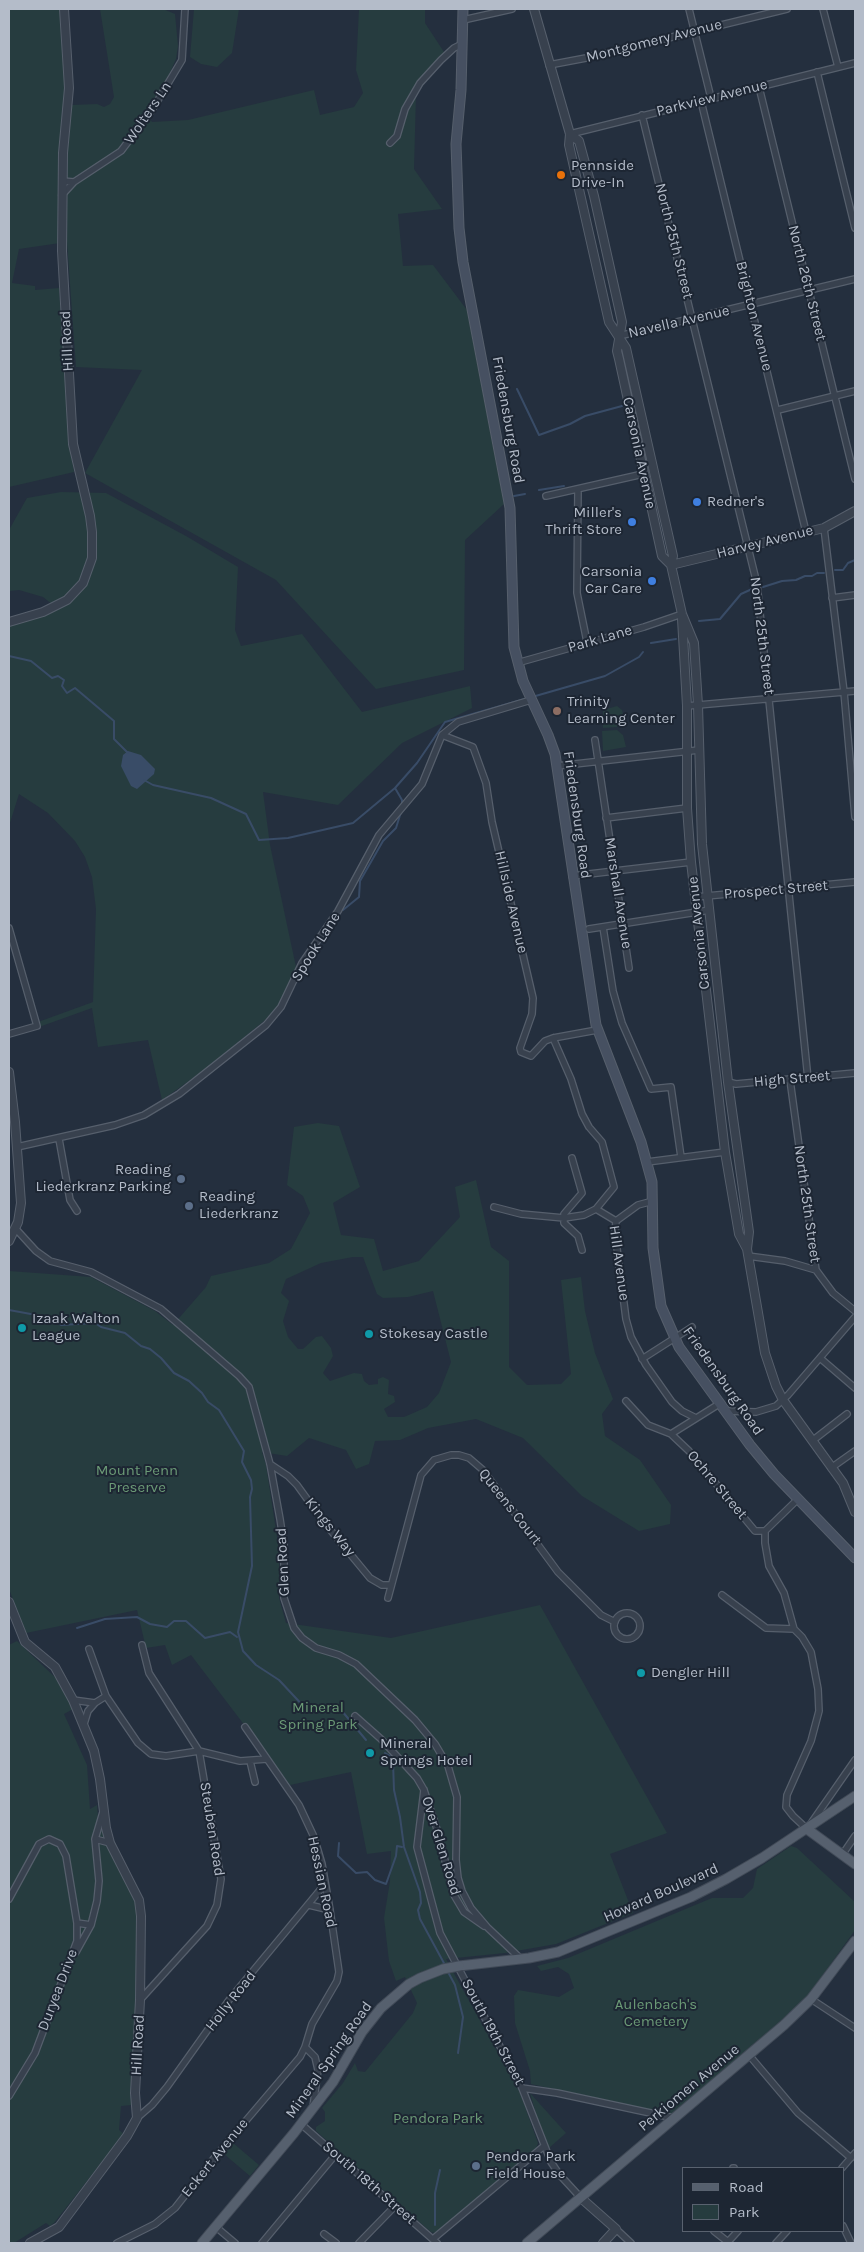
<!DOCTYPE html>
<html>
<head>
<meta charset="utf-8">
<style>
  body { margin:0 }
  #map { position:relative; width:864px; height:2252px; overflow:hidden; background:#242f3e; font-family:Karla,sans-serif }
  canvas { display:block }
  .frame { position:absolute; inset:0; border:10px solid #b4bcc9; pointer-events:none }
  .legend { position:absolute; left:682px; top:2167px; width:162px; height:65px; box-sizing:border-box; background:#1d2633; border:1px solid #59626f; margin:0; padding:6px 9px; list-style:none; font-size:15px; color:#b4bcc9 }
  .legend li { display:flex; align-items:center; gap:10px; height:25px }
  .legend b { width:25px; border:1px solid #59626f }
</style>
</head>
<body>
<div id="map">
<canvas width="864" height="2252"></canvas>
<div class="frame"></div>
<ul class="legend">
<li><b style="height:6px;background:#56606e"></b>Road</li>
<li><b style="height:14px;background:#263c3f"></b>Park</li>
</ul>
</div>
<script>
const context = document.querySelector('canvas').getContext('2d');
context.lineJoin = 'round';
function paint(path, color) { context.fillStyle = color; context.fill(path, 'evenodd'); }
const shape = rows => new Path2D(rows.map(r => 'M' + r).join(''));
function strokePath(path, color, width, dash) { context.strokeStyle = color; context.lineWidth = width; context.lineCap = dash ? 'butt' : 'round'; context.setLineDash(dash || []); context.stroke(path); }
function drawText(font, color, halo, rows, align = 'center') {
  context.font = font + ' Karla,sans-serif'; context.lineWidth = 4; context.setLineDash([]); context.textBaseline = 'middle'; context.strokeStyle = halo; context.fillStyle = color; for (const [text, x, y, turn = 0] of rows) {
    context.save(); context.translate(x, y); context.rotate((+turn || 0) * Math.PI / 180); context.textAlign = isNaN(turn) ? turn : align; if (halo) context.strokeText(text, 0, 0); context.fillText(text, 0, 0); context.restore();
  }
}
const green = shape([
  [9,9,66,9,72,105,97,104,104,107,110,104,114,97,100,9,163,9,175,14,178,46,176,59,168,77,146,113,152,122,188,120,314,90,320,115,354,107,363,93,356,70,359,9,425,9,425,23,444,52,416,94,414,169,442,209,398,214,403,266,433,265,467,310,504,504,465,540,464,670,376,689,276,580,85,473,142,370,76,367,67,242,19,249,12,283,35,286,35,290,59,288,69,442,74,472,9,487],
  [194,9,239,9,232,53,217,67,201,64,190,57],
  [61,492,106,493,186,536,238,567,235,630,241,646,302,634,362,712,470,686,472,708,402,743,338,805,263,792,270,845,296,967,284,997,270,1016,203,1071,162,1100,148,1040,98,1047,92,1008,39,1027,38,1022,93,1002,96,909,92,877,85,857,75,841,48,813,19,794,9,826,9,626,57,608,43,597,19,590,9,591,9,530,27,498],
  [617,706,622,710,624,718,617,727,603,728,603,710],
  [617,730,623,735,626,747,603,751,602,731],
  [318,1123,339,1126,360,1187,333,1203,341,1235,374,1239,383,1271,419,1261,460,1217,455,1187,476,1180,491,1247,509,1261,509,1367,527,1385,561,1384,571,1374,561,1280,581,1277,585,1311,595,1353,613,1399,602,1414,605,1436,640,1460,671,1505,670,1524,639,1531,582,1496,523,1438,476,1419,428,1428,400,1440,375,1441,369,1464,356,1469,346,1450,309,1438,287,1456,262,1452,266,1465,279,1550,279,1598,286,1623,391,1638,540,1605,667,1833,610,1854,633,1913,556,1944,505,1953,446,1959,520,2093,538,2143,536,2148,435,2233,431,2232,316,2131,316,2127,325,2121,325,2112,322,2108,343,2083,355,2063,358,2071,365,2072,413,2013,417,2003,405,1977,396,1981,389,1961,384,1918,390,1881,391,1851,367,1854,351,1772,290,1785,191,1655,172,1665,165,1645,146,1648,137,1610,26,1633,9,1589,9,1271,91,1277,155,1311,173,1325,206,1287,211,1276,269,1263,291,1249,310,1213,303,1196,287,1185,294,1127],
  [353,1257,363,1257,377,1294,383,1298,408,1297,433,1291,451,1362,439,1393,427,1407,404,1417,388,1417,384,1409,395,1402,394,1396,388,1394,389,1380,383,1377,378,1379,378,1384,369,1385,364,1381,362,1374,354,1373,330,1381,323,1373,333,1356,331,1348,322,1336,316,1337,303,1349,298,1349,288,1337,283,1321,289,1301,281,1293,286,1279,321,1263],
  [17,1641,60,1682,73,1709,64,1714,87,1765,90,1809,97,1805,98,1818,104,1837,138,1909,139,1916,131,2105,121,2106,119,2130,124,2134,54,2223,50,2226,46,2223,14,2243,9,2243,9,1645],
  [791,1846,797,1848,855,1902,855,1930,810,1993,784,2018,671,2115,531,2084,530,2071,515,2023,514,1996,518,1990,559,1997,574,1988,569,1974,558,1967,541,1971,537,1966,568,1958,712,1898,743,1898,753,1888,757,1869],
  [530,2093,566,2133,549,2148,543,2138],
  [233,2143,259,2165,250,2176,224,2154]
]);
const water = shape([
  [128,751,141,755,155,769,154,774,137,789,131,786,121,766,123,755]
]);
const stream = shape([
  [517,389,539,435,570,424,585,416,622,406],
  [539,490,564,486],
  [514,496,525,494],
  [835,570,843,570,848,563,855,560],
  [763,587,782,581,796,580,805,576,812,576,817,573,824,573],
  [699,621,720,619,741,594,752,589],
  [651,643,676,639],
  [9,656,31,661,52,678,58,676,64,680,62,686,67,693,75,688,114,721,114,739,128,753],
  [532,697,605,676,639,657,643,652],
  [144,780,153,785,211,798,246,814,259,840,288,838,353,823,395,788],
  [402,805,402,800,395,788,417,763,445,722,528,698],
  [343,910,359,897,360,881,383,841,396,828,401,812],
  [9,1310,47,1317,61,1325,95,1323,101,1327,125,1333,141,1346,150,1349,161,1358,174,1373,189,1381,202,1393,208,1402,219,1410,244,1451,242,1462,251,1480,252,1489,250,1497,252,1566,238,1632,243,1651,256,1665,279,1680,307,1710,320,1707,342,1711,366,1740],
  [77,1628,105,1619,137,1617,150,1624,167,1627,174,1621,186,1621,205,1638,230,1632,237,1637],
  [385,1753,390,1756,393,1762,394,1790,400,1817,404,1847,420,1892,421,1903,418,1910,420,1919,445,1965],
  [339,1843,338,1856,356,1873,367,1872,375,1880,386,1884,396,1856,397,1846,402,1847],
  [448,1972,455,1985,463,2017,458,2053],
  [435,2225,435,2193,440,2170]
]);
const minor = shape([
  [689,9,711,98],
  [823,9,838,67],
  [463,20,512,9],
  [549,65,586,58,787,9],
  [817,72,855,228],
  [759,87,855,479],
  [701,101,806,532],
  [642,115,757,584,808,1079],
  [570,134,855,63],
  [390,143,397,136,405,109,420,83,441,60,454,48,462,44],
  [62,181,74,182,121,151,152,110,182,60,185,9],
  [62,195,74,182],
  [619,336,855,279],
  [778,410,855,391],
  [578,489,577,593,587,642],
  [546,496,643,474],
  [824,528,844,692,855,817],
  [832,598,855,595],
  [517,663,644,627,682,614],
  [687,706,855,691],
  [442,735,473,747,486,783,492,822,533,998,532,1014,520,1048,521,1052,531,1056,545,1041,553,1038,597,1030],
  [595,740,629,968],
  [557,766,699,750],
  [606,818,687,808],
  [572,876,691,862],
  [696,897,855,882],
  [603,927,613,991,622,1023,651,1089,671,1087,681,1157],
  [9,928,37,1026,9,1034],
  [589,929,710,910],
  [790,1080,816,1270,833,1293,855,1311],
  [728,1082,736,1084,855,1073],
  [59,1139,70,1200,77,1211],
  [17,1147,115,1125,144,1115,179,1094,266,1025,281,1007,302,963,338,911,379,835,422,784,442,735,458,722,531,700],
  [572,1158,582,1193,564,1214,564,1223,578,1236,582,1250],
  [647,1162,725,1152],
  [494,1207,521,1214,564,1218,584,1215,596,1209,614,1187,602,1142,589,1127,582,1114,571,1079,553,1038],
  [596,1209,616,1221],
  [616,1221,615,1233,626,1319,631,1337,646,1365,672,1402,682,1411,696,1418],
  [616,1221,638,1205,653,1201],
  [15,1228,36,1251,50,1261,91,1272,161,1309,239,1376,249,1387,270,1464,280,1519,284,1545,284,1598,294,1628,302,1638,316,1648,339,1655,356,1664,415,1720,435,1744,448,1766,457,1797,456,1860,458,1878,462,1891,471,1908,488,1928,521,1959],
  [748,1256,785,1261,816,1270],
  [820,1358,855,1388],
  [642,1359,692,1327],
  [626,1401,648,1425,671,1434,719,1404],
  [725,1411,756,1412,776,1406,788,1395,855,1317],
  [671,1434,689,1451,755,1531,765,1531],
  [812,1441,847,1414],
  [270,1464,288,1476,297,1485,323,1521,370,1578,382,1585,390,1585],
  [831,1468,855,1451],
  [765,1531,765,1543,769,1566,784,1593,794,1629],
  [765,1531,798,1499],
  [722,1595,766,1628,794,1629,802,1637,811,1652,818,1689,819,1711,811,1741,787,1795,786,1807,793,1816,807,1829,855,1760],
  [388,1598,421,1475,434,1460,451,1455,459,1455,469,1458,483,1470,558,1572,601,1615,615,1622],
  '614 1626a13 13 0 1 1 26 0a13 13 0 1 1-26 0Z',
  [89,1649,106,1696,138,1743,151,1754,166,1756,199,1751,240,1761,267,1759],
  [73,1700,95,1703],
  [355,1716,381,1739,417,1778,424,1790,436,1826,454,1895,464,1912,484,1926],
  [84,1724,88,1711,95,1703,106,1696],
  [250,1761,255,1782],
  [424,1790,417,1847,440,1933,522,2088,551,2162,559,2174,581,2198],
  [95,1839,110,1843],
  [842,1855,855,1836],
  [9,1899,39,1844,49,1839,60,1844,66,1856,77,1923,77,1941,35,2053,9,2096],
  [309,1905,330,1910],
  [77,1923,91,1925],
  [76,1952,91,1925,97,1901,99,1881,95,1839,103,1812],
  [811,1999,855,2028],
  [140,2000,207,1926,217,1905,221,1879,199,1751,149,1673,142,1645],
  [305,2047,315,2057,318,2070,313,2107],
  [749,2055,798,2113,851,2158],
  [522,2088,557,2093,674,2118],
  [137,2118,152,2105,167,2087,229,2000,325,1884],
  [301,2124,437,2243],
  [733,2168,734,2168],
  [842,2168,855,2153],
  [843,2226,851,2243],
  [216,2227,235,2243],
  [616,2229,631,2243],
  [714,2231,728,2242],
  [324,2234,336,2243],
  [433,2239,544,2146],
  [117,2243,155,2224,175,2208,215,2157,300,2057,305,2047,312,2024,337,1981,339,1972,330,1910,322,1864,314,1837,299,1805,245,1727],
  [262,2243,336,2154],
  [359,2243,395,2206],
  [727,2243,738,2231],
  [776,2243,787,2231]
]);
const tertiary = shape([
  [534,9,570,134,569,145,609,322,626,348,673,556,671,565,682,614,694,643,698,705,702,844,728,1082,749,1232,747,1249,765,1353,776,1386,783,1400,843,1483,855,1512],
  [570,134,579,141,594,196,622,322,617,351,619,359,662,556,671,565],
  [671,565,824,528,855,511],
  [682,619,687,706,687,808,691,862,725,1152,739,1234,747,1249],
  [9,622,43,612,67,600,83,583,92,558,92,532,90,516,73,444,62,251,63,153,69,88,64,9],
  [9,1072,15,1122,21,1203,18,1222,9,1241],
  [9,1602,25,1642,55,1667,73,1700,94,1751,100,1779,106,1828,110,1843,139,1900,141,1916,140,2000,135,2093,137,2118,127,2136,59,2227,30,2243],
  [581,2198,616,2229,603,2243]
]);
const secondary = shape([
  [463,9,461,90,456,144,459,228,463,262,510,508,514,647,523,681,548,735,555,754,596,1025,641,1142,652,1182,653,1248,661,1306,679,1347,750,1445,774,1474,855,1558]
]);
const primary = shape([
  [807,1829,855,1864],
  [459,1966,529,1958,558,1952,691,1897,726,1879,762,1858,855,1796],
  [202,2243,294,2133,333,2082,362,2032,381,2008],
  [527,2243,784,2025,811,1999,855,1941]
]);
const primaryBridge = shape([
  [381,2008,409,1984,420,1978,443,1969,459,1966]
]);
const markers = [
  [561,175,5,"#e8710a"],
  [697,502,5,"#3f7fe0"],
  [632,522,5,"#3f7fe0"],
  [652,581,5,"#3f7fe0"],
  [557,711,5,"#8d6e63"],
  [181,1179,5,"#5c6f8a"],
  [189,1206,5,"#5c6f8a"],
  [22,1328,5,"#0f9aa8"],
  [369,1334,5,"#0f9aa8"],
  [641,1673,5,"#0f9aa8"],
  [370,1753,5,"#0f9aa8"],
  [476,2166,5,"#5c6f8a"]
];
const streetNames = [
  ["Montgomery Avenue",654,41,-14],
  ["Parkview Avenue",712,98,-14],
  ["Wolters Ln",148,113,-56],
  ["North 25th Street",674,241,76],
  ["North 26th Street",807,283,76],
  ["Brighton Avenue",754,316,76],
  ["Navella Avenue",679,322,-13],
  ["Hill Road",67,341,-93],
  ["Friedensburg Road",508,420,80],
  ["Carsonia Avenue",639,453,78],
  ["Harvey Avenue",765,542,-14],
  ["North 25th Street",762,636,83],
  ["Park Lane",600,639,-16],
  ["Friedensburg Road",577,815,82],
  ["Prospect Street",776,890,-5],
  ["Marshall Avenue",618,893,81],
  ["Hillside Avenue",511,902,77],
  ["Carsonia Avenue",699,933,-96],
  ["Spook Lane",316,947,-58],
  ["High Street",792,1079,-5],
  ["North 25th Street",807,1204,82],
  ["Hill Avenue",619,1263,82],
  ["Friedensburg Road",723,1381,55],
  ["Ochre Street",717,1485,50],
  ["Queens Court",510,1507,52],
  ["Kings Way",330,1527,51],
  ["Glen Road",283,1562,-93],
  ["Steuben Road",212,1829,81],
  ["Over Glen Road",441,1846,73],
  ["Hessian Road",322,1882,78],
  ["Howard Boulevard",661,1893,-24],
  ["Duryea Drive",58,1990,-69],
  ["Holly Road",231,2001,-52],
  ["South 19th Street",493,2032,62],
  ["Hill Road",138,2045,-87],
  ["Mineral Spring Road",329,2060,-55],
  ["Perkiomen Avenue",689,2088,-40],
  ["Eckert Avenue",215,2158,-51],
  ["South 18th Street",369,2183,41]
];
const poiNames = [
  ["Pennside",571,166],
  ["Drive-In",571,183],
  ["Redner's",707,502],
  ["Miller's",622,513,"right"],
  ["Thrift Store",622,530,"right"],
  ["Carsonia",642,572,"right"],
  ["Car Care",642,589,"right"],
  ["Trinity",567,702],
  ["Learning Center",567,719],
  ["Reading",171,1170,"right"],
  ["Liederkranz Parking",171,1187,"right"],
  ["Reading",199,1197],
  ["Liederkranz",199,1214],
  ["Izaak Walton",32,1319],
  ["League",32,1336],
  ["Stokesay Castle",379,1334],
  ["Dengler Hill",651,1673],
  ["Mineral",380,1744],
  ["Springs Hotel",380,1761],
  ["Pendora Park",486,2157],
  ["Field House",486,2174]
];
const parkNames = [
  ["Mount Penn",137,1471],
  ["Preserve",137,1488],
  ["Mineral",318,1708],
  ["Spring Park",318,1725],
  ["Aulenbach's",656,2005],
  ["Cemetery",656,2022],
  ["Pendora Park",438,2119]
];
paint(green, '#263c3f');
paint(water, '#394c67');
strokePath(stream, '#394c67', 2);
strokePath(minor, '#565f6c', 8);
strokePath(tertiary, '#565f6c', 10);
strokePath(secondary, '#565f6c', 11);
strokePath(primary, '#414a57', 11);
strokePath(minor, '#38414e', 5.5);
strokePath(tertiary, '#38414e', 8);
strokePath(secondary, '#465061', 9);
strokePath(primary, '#56606e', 9);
strokePath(primaryBridge, '#414a57', 11, []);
strokePath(primaryBridge, '#56606e', 9);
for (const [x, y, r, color] of markers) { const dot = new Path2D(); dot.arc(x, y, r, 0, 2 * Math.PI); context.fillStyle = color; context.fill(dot); strokePath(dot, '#1d2633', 2); }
drawText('15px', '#b4bcc9', '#1d2633', streetNames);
drawText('15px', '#b4bcc9', '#1d2633', poiNames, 'left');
drawText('15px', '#6b9a76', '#1d2633', parkNames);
</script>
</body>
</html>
